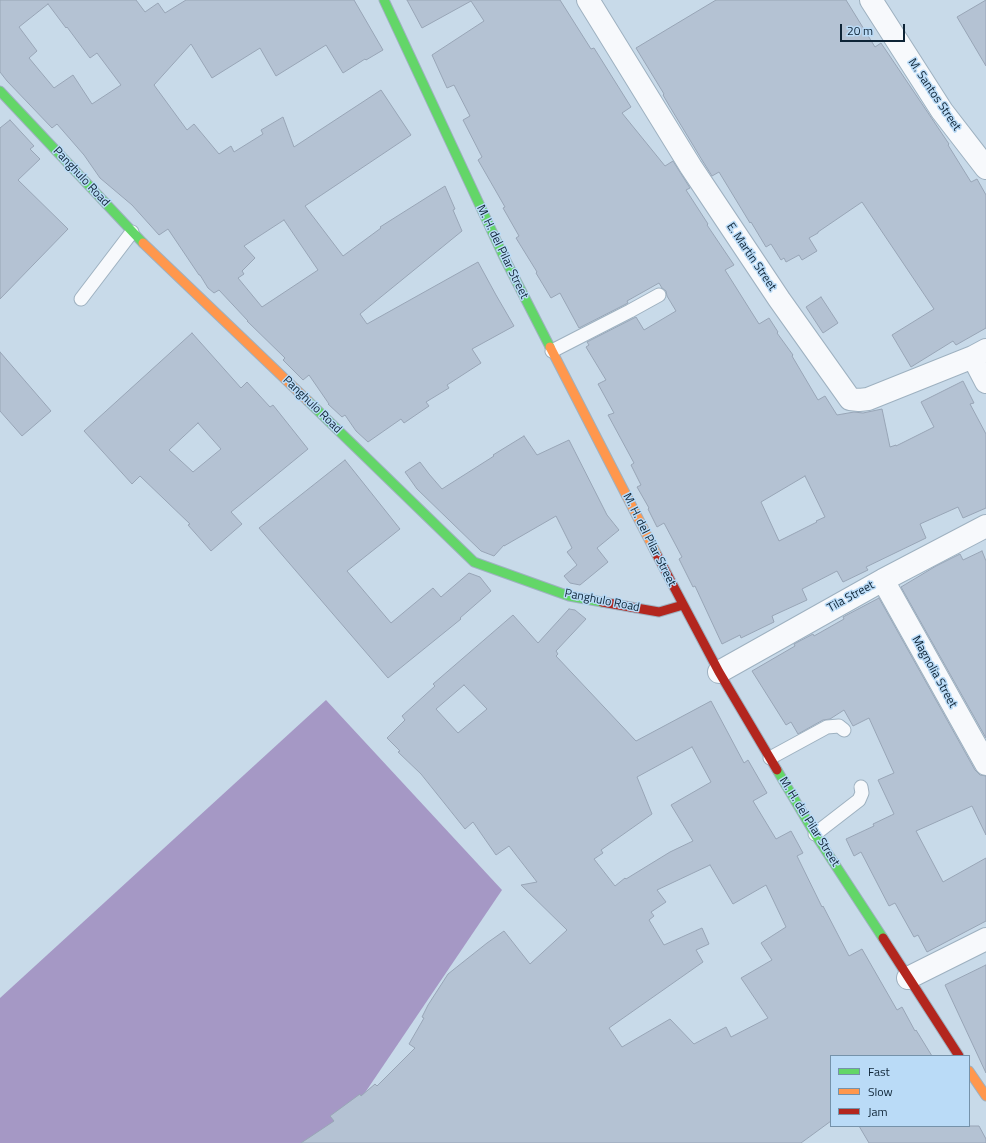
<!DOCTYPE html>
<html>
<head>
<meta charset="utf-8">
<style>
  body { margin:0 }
  #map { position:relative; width:986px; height:1143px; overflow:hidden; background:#c8dae9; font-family:"Titillium Web",sans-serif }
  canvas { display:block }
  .legend { position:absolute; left:830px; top:1055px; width:140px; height:72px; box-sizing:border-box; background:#badbf7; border:1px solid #7592aa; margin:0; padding:5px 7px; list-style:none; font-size:12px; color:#0e2436 }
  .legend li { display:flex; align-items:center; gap:8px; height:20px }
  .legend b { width:20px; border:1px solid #7592aa }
  .scale { position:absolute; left:840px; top:24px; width:65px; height:18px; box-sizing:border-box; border:2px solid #0e2436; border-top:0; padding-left:5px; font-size:12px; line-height:14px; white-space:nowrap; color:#0e2436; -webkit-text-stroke:3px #badbf7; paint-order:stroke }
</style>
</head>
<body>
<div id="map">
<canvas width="986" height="1143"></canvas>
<ul class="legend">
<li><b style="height:5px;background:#63d668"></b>Fast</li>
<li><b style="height:5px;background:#ff974d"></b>Slow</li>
<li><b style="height:5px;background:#b3261e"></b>Jam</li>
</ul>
<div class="scale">20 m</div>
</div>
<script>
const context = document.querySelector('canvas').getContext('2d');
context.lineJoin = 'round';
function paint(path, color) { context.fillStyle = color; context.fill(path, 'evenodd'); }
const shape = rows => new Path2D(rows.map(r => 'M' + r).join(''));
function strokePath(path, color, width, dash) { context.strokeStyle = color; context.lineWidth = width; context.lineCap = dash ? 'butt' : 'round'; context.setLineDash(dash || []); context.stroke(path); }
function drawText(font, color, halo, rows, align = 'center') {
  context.font = font + ' "Titillium Web",sans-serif'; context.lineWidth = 3; context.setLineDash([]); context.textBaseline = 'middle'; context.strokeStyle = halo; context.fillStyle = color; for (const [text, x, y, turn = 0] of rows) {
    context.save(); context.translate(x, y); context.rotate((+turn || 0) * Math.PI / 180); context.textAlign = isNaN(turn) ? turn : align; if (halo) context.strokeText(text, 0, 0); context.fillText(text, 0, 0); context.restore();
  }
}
const water = shape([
  [326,700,502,890,331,1143,0,1143,0,998]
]);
const building = shape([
  [0,0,136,0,145,12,158,3,165,13,186,0,354,0,383,50,366,60,365,59,343,73,326,45,276,76,260,48,212,78,191,44,154,85,187,130,194,124,219,154,231,146,234,152,263,134,261,130,283,117,294,147,381,90,411,135,305,206,343,256,381,228,380,227,445,186,455,209,453,210,462,231,360,314,367,324,478,262,496,295,514,326,472,349,481,363,447,385,449,388,426,402,429,406,404,423,401,419,368,442,356,431,345,415,342,417,328,404,329,404,309,375,303,380,283,360,285,358,247,321,248,321,219,290,214,293,208,288,200,275,199,275,168,229,159,235,132,205,100,178,84,155,57,124,52,128,7,81,0,72,0,0],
  [48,4,66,28,67,27,90,58,97,53,121,85,92,104,73,75,54,88,29,58,37,51,19,27,48,4],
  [284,220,318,270,262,307,238,278,244,274,242,271,255,258,244,246,284,220],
  [407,0,560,0,591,49,594,48,631,107,622,113,665,166,673,161,690,188,686,190,708,224,707,225,734,265,725,270,759,324,769,318,778,332,777,333,793,355,792,356,818,400,825,396,837,415,854,412,863,413,882,409,890,447,896,445,896,446,934,427,921,402,963,381,974,403,970,404,986,434,986,508,963,518,958,507,920,524,926,538,866,567,868,570,843,582,837,571,802,589,807,600,772,616,774,622,741,638,740,635,722,644,695,586,693,587,679,559,682,557,664,523,657,527,648,509,649,508,637,487,641,485,631,465,634,463,608,415,614,413,598,384,606,380,586,347,589,345,587,342,636,317,644,330,676,311,667,296,666,291,662,288,659,283,627,301,628,303,579,328,560,293,551,298,536,273,537,272,516,238,519,236,503,208,505,207,478,160,482,157,463,120,470,116,454,85,447,88,432,55,484,21,471,1,422,28,407,0],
  [805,476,825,517,816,521,817,522,779,541,761,502,805,476],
  [716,0,846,0,875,47,881,43,949,144,948,145,971,182,977,179,986,195,986,328,956,345,953,341,911,367,892,335,934,309,862,202,818,232,818,233,809,238,817,251,802,260,799,255,786,262,784,258,781,260,771,244,766,247,751,222,750,223,719,172,712,176,702,160,670,107,663,95,664,94,636,48,716,0],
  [986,0,986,66,957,17,986,0],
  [10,120,34,146,30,149,40,159,18,180,68,229,0,299,0,128,10,120],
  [821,297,838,323,823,333,806,307,821,297],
  [192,333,241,388,247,382,270,407,273,405,308,449,231,512,242,524,211,551,188,525,190,524,140,476,132,484,84,431,192,333],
  [198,423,221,449,193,472,169,450,198,423],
  [0,352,51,411,22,436,0,411,0,352],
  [524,436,537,455,569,440,607,515,619,530,597,548,608,562,580,585,570,583,564,576,577,565,567,552,572,548,556,516,504,546,504,545,494,556,481,551,417,489,405,472,420,462,429,474,442,489,494,456,493,455,524,436],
  [345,460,400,529,347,571,391,623,433,588,441,597,469,573,480,577,491,591,460,618,461,619,388,678,259,528,345,460],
  [982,551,986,561,986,738,901,587,936,566,960,554,963,560,982,551],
  [879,598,975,770,980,775,986,776,986,835,972,806,916,831,943,882,986,858,986,921,927,952,918,935,914,937,895,903,889,906,861,852,854,856,846,839,874,826,873,824,894,814,878,780,894,773,869,718,853,726,844,710,830,719,823,720,798,734,791,722,786,725,752,671,795,646,794,644,813,634,814,636,844,619,843,617,879,598],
  [569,609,575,610,586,619,556,651,558,654,556,656,636,741,711,701,744,763,748,760,767,793,753,801,776,839,791,831,803,853,797,856,822,907,823,906,849,956,862,949,897,1010,902,1007,915,1031,916,1030,932,1056,831,1056,831,1121,801,1143,301,1143,334,1121,330,1116,360,1094,361,1096,375,1084,377,1086,415,1048,409,1044,424,1018,422,1017,428,1005,448,974,487,943,504,931,530,964,567,930,521,885,537,882,509,846,496,855,473,822,465,829,421,774,398,752,400,751,387,738,405,720,402,716,435,686,433,684,513,615,538,643,569,609],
  [464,685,487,709,458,733,436,709,464,685],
  [692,747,711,782,671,805,693,841,670,852,626,879,625,878,615,886,594,859,603,853,601,850,652,814,637,777,692,747],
  [710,865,733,904,766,885,786,927,761,943,772,960,741,978,768,1018,731,1037,726,1027,694,1044,670,1019,622,1047,609,1028,703,962,696,950,709,944,702,928,664,945,649,920,654,916,651,912,666,902,657,890,710,865],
  [986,965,986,1073,945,985,986,965],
  [859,1126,979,1126,986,1139,986,1143,869,1143,859,1126]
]);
const lane = shape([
  [81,299,132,232],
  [552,351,630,311,659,295],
  [770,758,827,727,839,726,844,730],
  [815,834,859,800,862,793,861,787]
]);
const street = shape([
  [588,0,691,167,779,299,850,399,859,400,868,399,973,357,986,350],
  [871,0,942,111,986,168],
  [973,357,986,382],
  [883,580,986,764],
  [719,672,883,580,986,526],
  [908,978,986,939]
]);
const fast = shape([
  [384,0,503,255,550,347],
  [0,91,143,243],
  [308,401,474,562,569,596,602,602],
  [777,770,815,834,883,938]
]);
const slow = shape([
  [143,243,308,401],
  [550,347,657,555],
  [969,1071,986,1096]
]);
const jam = shape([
  [657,555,719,672,777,770],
  [602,602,659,612,683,605],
  [883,938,959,1056]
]);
const streetNames = [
  ["M. Santos Street",934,95,56],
  ["Panghulo Road",81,177,47],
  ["M. H. del Pilar Street",502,252,64],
  ["E. Martin Street",751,257,56],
  ["Panghulo Road",312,405,44],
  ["M. H. del Pilar Street",649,540,63],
  ["Tila Street",851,597,-29],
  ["Panghulo Road",602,601,11],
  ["Magnolia Street",934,672,61],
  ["M. H. del Pilar Street",809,822,58]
];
paint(water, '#a598c5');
paint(building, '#b4c2d3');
strokePath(building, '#98a5b6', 1);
strokePath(lane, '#9eb1c0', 15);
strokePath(street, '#9eb1c0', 24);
strokePath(fast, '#9eb1c0', 11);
strokePath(slow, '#9eb1c0', 11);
strokePath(jam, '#9eb1c0', 11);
strokePath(lane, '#f7f9fc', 13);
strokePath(street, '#f7f9fc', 22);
strokePath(fast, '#63d668', 9);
strokePath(slow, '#ff974d', 9);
strokePath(jam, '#b3261e', 9);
drawText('12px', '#0e2436', '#badbf7', streetNames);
</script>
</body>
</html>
